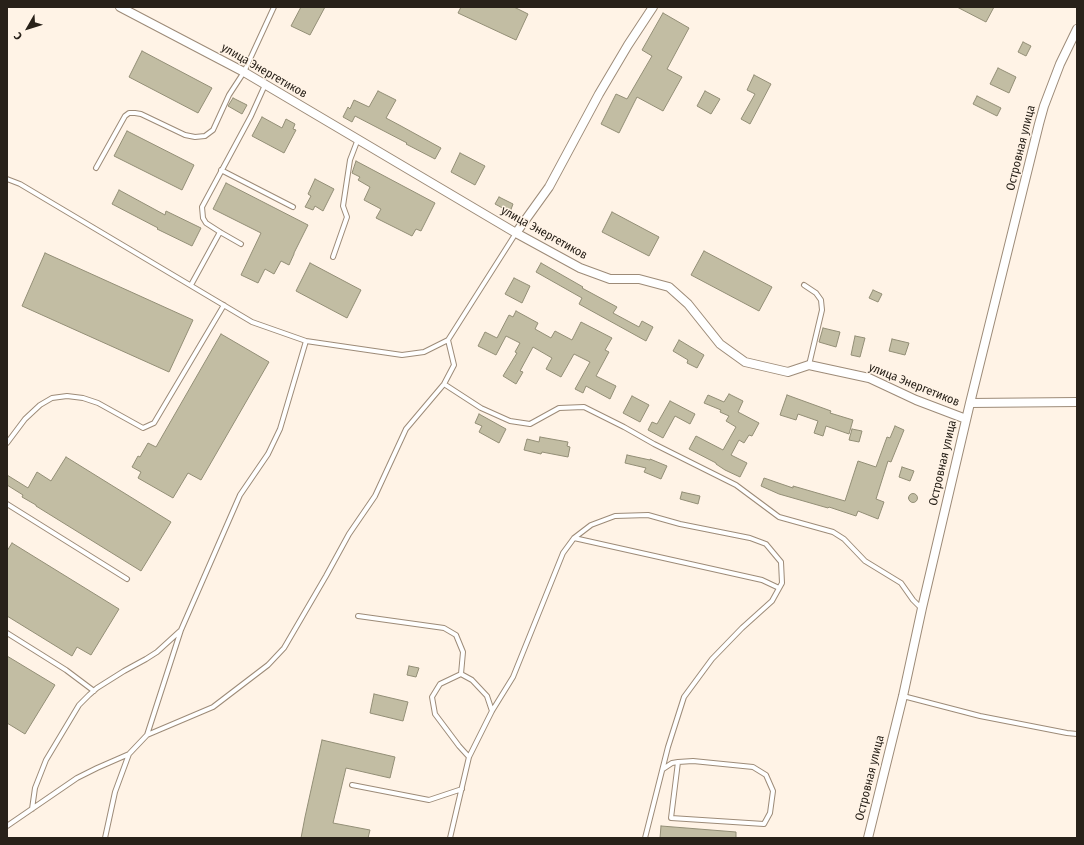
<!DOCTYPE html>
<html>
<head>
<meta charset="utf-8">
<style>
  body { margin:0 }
  #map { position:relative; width:1084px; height:845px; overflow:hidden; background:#fff3e6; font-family:"Fira Sans Condensed",sans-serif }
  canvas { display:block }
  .frame { position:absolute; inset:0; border:8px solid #282119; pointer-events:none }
  .north { position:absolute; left:8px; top:8px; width:40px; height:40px; -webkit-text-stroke:3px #fff3e6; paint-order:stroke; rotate:231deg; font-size:11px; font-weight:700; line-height:16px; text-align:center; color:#282119 }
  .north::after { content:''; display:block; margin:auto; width:14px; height:18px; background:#282119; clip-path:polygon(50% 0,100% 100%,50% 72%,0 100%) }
</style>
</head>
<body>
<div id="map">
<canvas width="1084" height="845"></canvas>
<div class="frame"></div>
<div class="north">С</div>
</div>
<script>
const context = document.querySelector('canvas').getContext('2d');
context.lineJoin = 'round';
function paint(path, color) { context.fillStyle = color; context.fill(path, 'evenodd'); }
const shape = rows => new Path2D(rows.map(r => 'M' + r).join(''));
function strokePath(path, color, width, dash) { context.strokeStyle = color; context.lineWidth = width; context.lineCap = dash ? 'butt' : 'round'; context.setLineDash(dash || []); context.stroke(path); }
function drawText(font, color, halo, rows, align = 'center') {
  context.font = font + ' "Fira Sans Condensed",sans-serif'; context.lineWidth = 3; context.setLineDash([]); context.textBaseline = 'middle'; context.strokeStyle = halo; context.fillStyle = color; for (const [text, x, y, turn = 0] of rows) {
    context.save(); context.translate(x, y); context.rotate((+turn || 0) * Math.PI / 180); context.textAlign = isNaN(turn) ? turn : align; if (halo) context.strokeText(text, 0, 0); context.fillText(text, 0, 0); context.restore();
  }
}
const building = shape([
  [301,7,325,7,310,35,291,26,301,7],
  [461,7,514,7,528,14,516,40,458,13,461,7],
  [957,7,994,7,986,22,957,7],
  [663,13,689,28,667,69,682,77,663,111,637,97,619,133,601,124,616,94,627,99,652,56,642,50,663,13],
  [1023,42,1031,46,1026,56,1018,52,1023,42],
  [142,51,212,88,198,113,129,77,142,51],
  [998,68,1016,77,1009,93,990,84,998,68],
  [754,75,771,84,750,124,741,119,755,94,747,90,754,75],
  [378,91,396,100,386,118,401,126,441,148,435,159,406,144,407,143,355,116,352,122,343,117,348,107,350,109,354,100,369,107,378,91],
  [705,91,720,99,711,114,697,106,705,91],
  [977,96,1001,108,997,116,973,104,977,96],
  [233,98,247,105,242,114,228,106,233,98],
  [262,117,282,128,286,119,295,124,293,129,296,130,284,153,252,136,262,117],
  [127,131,194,165,182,190,114,156,127,131],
  [460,153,485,166,475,185,451,172,460,153],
  [356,161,435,203,421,231,416,229,412,236,376,218,381,209,364,200,370,187,358,180,360,177,352,173,356,161],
  [315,179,334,189,323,211,315,206,313,210,305,207,311,196,308,194,315,179],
  [226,183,308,225,294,253,294,254,289,265,281,261,274,274,265,269,258,283,241,275,261,233,213,209,226,183],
  [119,190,165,215,166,211,201,228,192,246,157,229,158,228,112,204,119,190],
  [499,197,513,204,510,212,495,204,499,197],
  [612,212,659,237,649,256,602,232,612,212],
  [704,251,772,287,759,311,691,275,704,251],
  [45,253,193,320,169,372,22,306,45,253],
  [310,263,361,290,347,318,296,291,310,263],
  [541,263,583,287,582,288,617,307,613,313,639,327,642,321,653,327,646,341,579,304,582,298,536,272,541,263],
  [514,278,530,286,522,303,505,294,514,278],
  [873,290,882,294,878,302,869,298,873,290],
  [516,311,538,323,535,329,551,338,555,331,572,340,581,322,612,338,605,350,609,352,596,376,616,386,610,399,586,386,583,393,575,389,590,362,574,354,561,377,546,369,552,358,533,347,520,371,523,372,516,384,503,376,517,353,515,352,520,343,506,336,496,355,478,346,485,332,497,338,509,315,513,317,516,311],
  [823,328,840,332,836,347,819,342,823,328],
  [221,334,269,362,201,480,188,473,173,498,138,478,141,472,132,467,138,456,140,457,148,443,156,447,221,334],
  [855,336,865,338,860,357,851,355,855,336],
  [892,339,909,343,905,355,889,351,892,339],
  [679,340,704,355,697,368,687,363,688,360,673,351,679,340],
  [729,394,743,401,738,412,759,423,752,436,749,435,744,443,739,440,731,455,747,463,740,477,725,470,716,464,716,463,689,449,696,436,723,450,736,427,726,421,729,416,720,412,721,410,704,403,708,395,724,402,729,394],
  [787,395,831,411,830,413,853,420,849,434,826,426,823,436,814,433,818,421,798,414,796,420,780,415,787,395],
  [632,396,649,405,640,422,623,413,632,396],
  [670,401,695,414,690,424,675,416,663,438,648,430,652,422,657,424,670,401],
  [479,414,506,429,499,443,479,432,482,426,475,423,479,414],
  [895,426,904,430,891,462,888,461,876,499,884,502,878,519,858,511,856,516,829,507,828,508,779,494,761,486,764,478,793,488,793,486,845,501,858,461,876,467,887,437,890,438,895,426],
  [852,429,862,431,859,442,849,440,852,429],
  [540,437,568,442,567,446,570,447,568,457,542,452,541,454,524,450,527,439,539,442,540,437],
  [627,455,650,460,650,459,667,466,661,479,644,472,646,468,625,463,627,455],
  [66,457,171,522,141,571,36,506,36,505,22,497,23,495,7,485,7,475,28,488,37,472,51,481,66,457],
  [902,467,914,471,910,481,899,477,902,467],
  [682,492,700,496,698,504,680,499,682,492],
  '908.5 498a4.5 4.5 0 1 1 9 0a4.5 4.5 0 1 1-9 0Z',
  [12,543,119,609,91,655,77,647,72,656,7,616,7,551,12,543],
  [7,656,55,685,25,734,7,723,7,656],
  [409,666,419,668,416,677,407,675,409,666],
  [374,694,408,702,403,721,370,713,374,694],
  [322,740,395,757,390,778,346,768,333,823,370,830,368,838,301,838,305,817,322,740],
  [661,826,736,832,736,838,660,838,661,826]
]);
const lane = shape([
  [96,168,125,116,129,113,135,113,141,114,185,135,195,137,205,136,213,130,229,95,244,72,274,7],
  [221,170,293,207],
  [7,179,20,184,252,322,306,341,402,355,424,352,448,340,516,233],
  [241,244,220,232,206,223,203,218,202,207,251,116,265,85],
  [333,257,347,217,343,206,350,160,358,139],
  [191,285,220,232],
  [804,285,816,293,821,300,822,310,809,365],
  [444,384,481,408,510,421,530,424,559,408,584,407,624,427,654,444,736,485,779,517,833,532,844,539,865,561,901,583,913,600,921,608],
  [7,443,25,419,40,405,52,398,67,396,83,398,98,403,143,428,154,423,224,305],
  [7,504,127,579],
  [574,538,762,580,779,588],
  [358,616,444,628,456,635,463,652,461,674,472,680,487,696,492,711],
  [7,633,66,670,94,691],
  [461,674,440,684,432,697,435,714,459,746,469,757],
  [903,696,980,716,1067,733,1077,734],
  [147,735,181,630,240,495,268,454,280,429,306,341],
  [663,769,672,763,678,762,693,761,753,767,766,775,773,791,770,813,764,824,671,818,678,762],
  [352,785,429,800,462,789],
  [32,809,35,788,46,760,79,705,89,695,97,688,124,671,146,659,157,652,180,631],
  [7,826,77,778,97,768,129,754,147,735,213,707,268,665,284,648,326,576,349,534,375,496,406,429,444,384,454,365,448,340],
  [105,838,115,792,129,754],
  [450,838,469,757,492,711,513,677,563,553,574,538,591,525,615,516,648,515,680,524,750,538,766,544,781,562,782,583,772,601,742,628,712,659,684,697,668,747,645,838]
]);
const street = shape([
  [120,7,244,72,516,233,580,268,610,279,639,279,669,287,688,304,720,344,745,362,788,372,809,365,869,378,916,400,966,419],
  [516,233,549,187,599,94,628,45,653,7],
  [970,403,1077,402],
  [868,838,903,696,922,608,970,403,1039,124,1044,106,1060,64,1077,29]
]);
const streetNames = [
  ["улица Энергетиков",264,71,30],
  ["Островная улица",1021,148,-76],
  ["улица Энергетиков",544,233,29],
  ["улица Энергетиков",914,385,22],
  ["Островная улица",943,463,-77],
  ["Островная улица",870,778,-76]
];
paint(building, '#c2bda3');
strokePath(building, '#938e76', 1);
strokePath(lane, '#9d8b78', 6);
strokePath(street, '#9d8b78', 10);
strokePath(lane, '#fff', 4);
strokePath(street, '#fff', 8);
drawText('12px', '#282119', '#fff3e6', streetNames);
</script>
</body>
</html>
